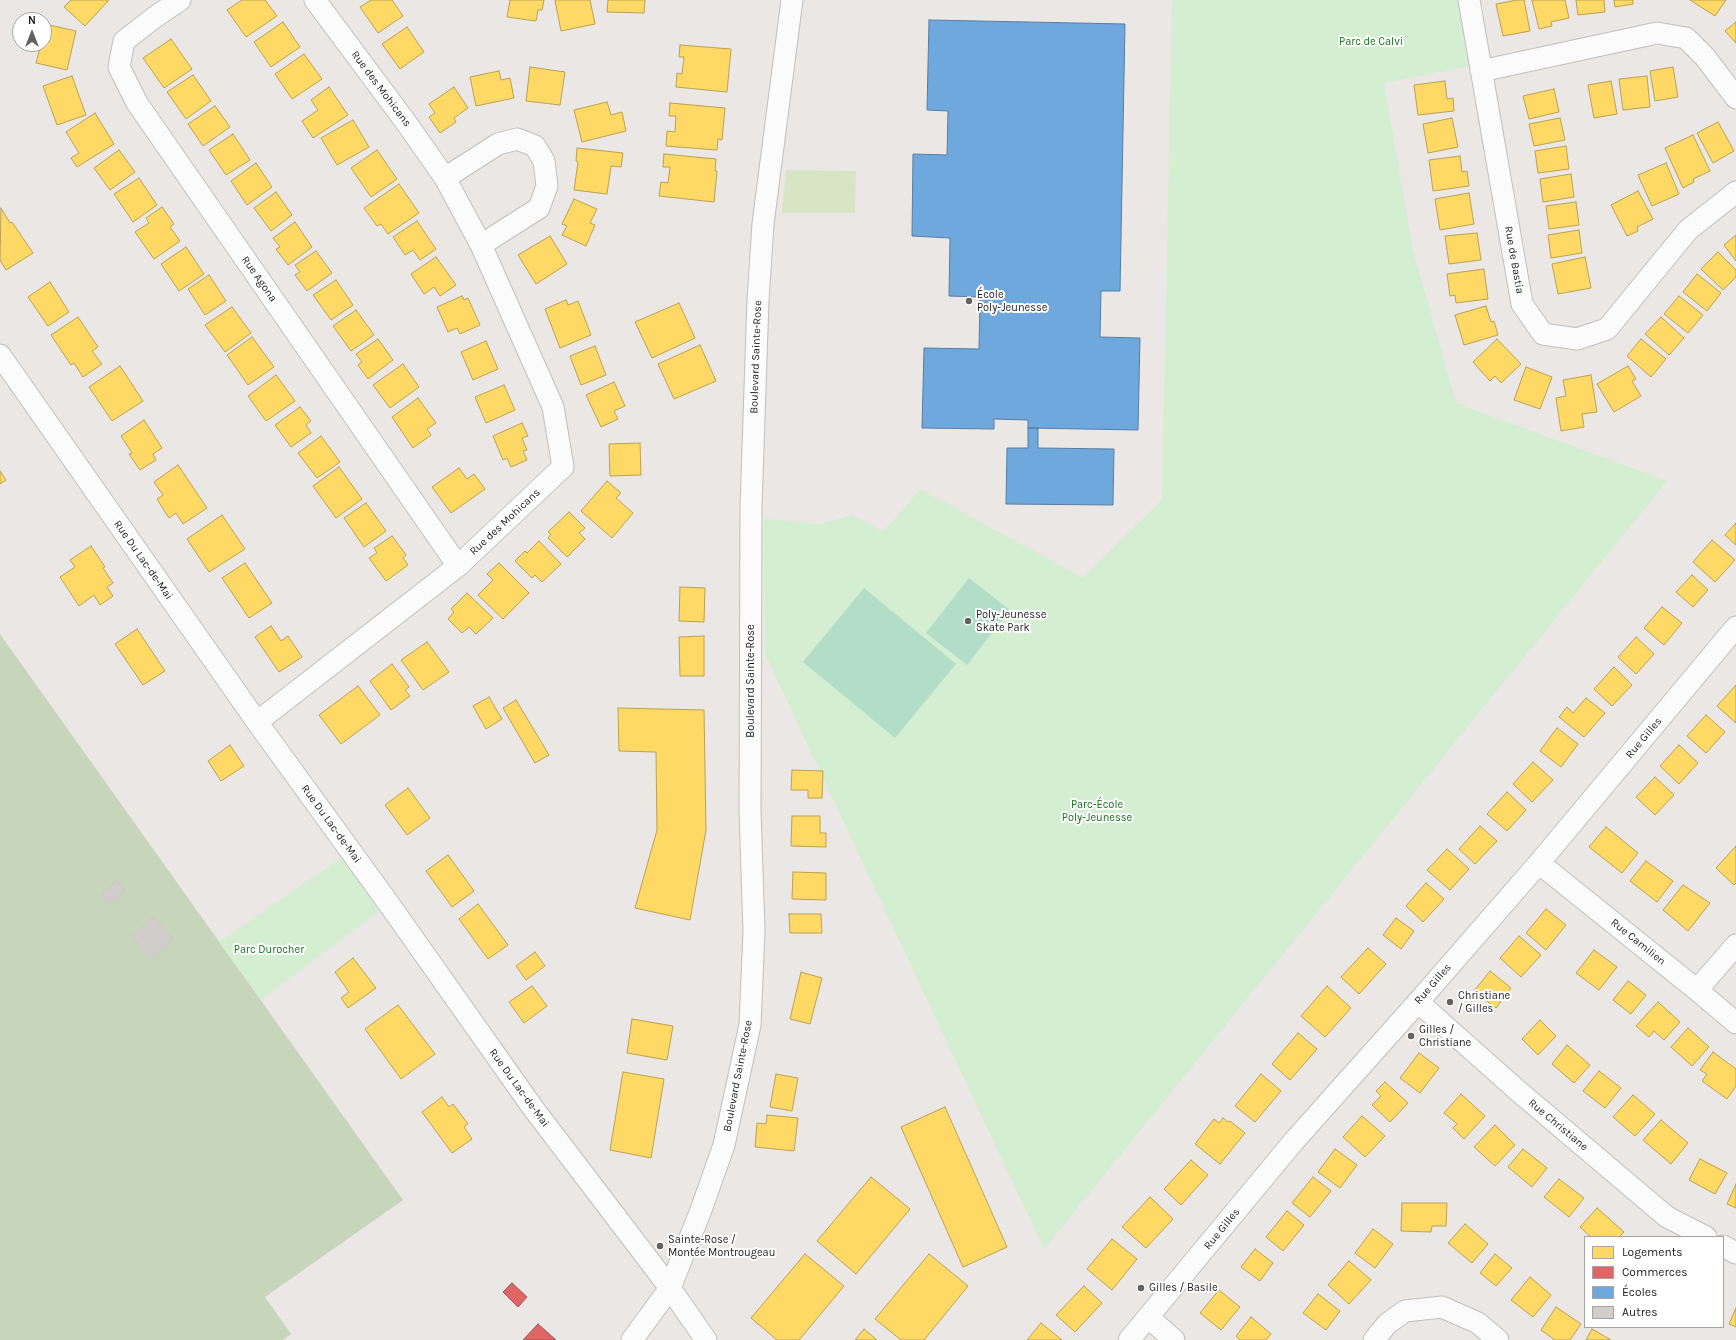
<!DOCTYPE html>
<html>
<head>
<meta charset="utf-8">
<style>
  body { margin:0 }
  #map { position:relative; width:1736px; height:1340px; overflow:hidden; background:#eae7e4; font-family:Karla,sans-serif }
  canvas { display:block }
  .legend { position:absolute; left:1584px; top:1236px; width:140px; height:92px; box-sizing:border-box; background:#fff; border:1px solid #a4a4a4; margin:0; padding:5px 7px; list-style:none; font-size:12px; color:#1b1b1b }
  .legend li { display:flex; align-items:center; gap:8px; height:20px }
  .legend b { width:20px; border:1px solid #a4a4a4 }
  .north { position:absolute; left:12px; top:12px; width:40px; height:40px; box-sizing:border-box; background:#fff; border:1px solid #a4a4a4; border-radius:50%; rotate:0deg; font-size:11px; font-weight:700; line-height:16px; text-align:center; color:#1b1b1b }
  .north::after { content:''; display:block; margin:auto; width:14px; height:18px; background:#636261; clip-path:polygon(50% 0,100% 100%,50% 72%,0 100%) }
</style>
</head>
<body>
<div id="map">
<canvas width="1736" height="1340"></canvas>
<ul class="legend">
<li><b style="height:11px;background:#ffd966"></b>Logements</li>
<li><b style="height:11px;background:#e06666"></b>Commerces</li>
<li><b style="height:11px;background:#6fa8dc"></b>Écoles</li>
<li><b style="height:11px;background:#d0cdcb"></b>Autres</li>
</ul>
<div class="north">N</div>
</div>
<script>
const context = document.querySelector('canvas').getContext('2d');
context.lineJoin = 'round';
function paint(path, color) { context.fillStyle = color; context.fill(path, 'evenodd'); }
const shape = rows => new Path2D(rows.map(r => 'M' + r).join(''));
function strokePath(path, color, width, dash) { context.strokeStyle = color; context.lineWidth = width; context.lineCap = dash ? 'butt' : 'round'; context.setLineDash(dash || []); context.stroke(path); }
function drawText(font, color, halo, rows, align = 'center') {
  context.font = font + ' Karla,sans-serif'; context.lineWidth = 4; context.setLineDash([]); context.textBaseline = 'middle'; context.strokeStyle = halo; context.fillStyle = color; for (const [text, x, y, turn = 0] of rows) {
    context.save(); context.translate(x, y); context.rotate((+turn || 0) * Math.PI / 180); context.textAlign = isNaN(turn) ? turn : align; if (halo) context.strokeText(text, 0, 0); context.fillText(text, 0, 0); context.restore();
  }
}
const grass = shape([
  [786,170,856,171,855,213,782,213]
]);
const forest = shape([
  [0,634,403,1200,265,1297,291,1334,283,1340,0,1340]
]);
const park = shape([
  [1172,0,1469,0,1480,64,1384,83,1413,250,1456,403,1667,481,1044,1249,765,654,764,519,821,524,853,515,882,532,894,520,920,489,1083,578,1162,500],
  [351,851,389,904,261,1000,219,942]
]);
const pitch = shape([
  [969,578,1010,610,967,665,926,633],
  [864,588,956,664,895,738,803,662]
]);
const homes = shape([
  [71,0,109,0,85,26,64,7,71,0],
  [242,0,265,0,277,16,246,37,227,10,242,0],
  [371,0,392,0,403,16,378,33,360,7,371,0],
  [510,0,544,0,542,10,538,10,536,21,507,17,510,0],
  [555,0,590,0,595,24,561,31,555,0],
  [608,0,645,0,644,13,607,12,608,0],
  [1517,0,1524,0,1530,31,1503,36,1496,4,1517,0],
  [1532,0,1565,0,1569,18,1551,22,1552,26,1539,29,1532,0],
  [1576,0,1604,0,1605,12,1578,15,1576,0],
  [1614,0,1633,0,1633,4,1615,7,1614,0],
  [1690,0,1726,0,1715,16,1690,0],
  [283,22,300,47,271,67,254,42,283,22],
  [1736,22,1736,43,1725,31,1736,22],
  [45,24,76,31,67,70,36,63,41,44,44,44,45,24],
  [407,27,424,52,400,69,382,44,407,27],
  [171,39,192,69,164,88,143,58,171,39],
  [680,45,731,49,727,92,676,87,677,73,682,74,684,57,679,57,680,45],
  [304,54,322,79,292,99,275,74,304,54],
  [530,67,565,72,560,105,526,101,530,67],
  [1673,67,1678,97,1655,101,1650,71,1673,67],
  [499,71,501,80,510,78,514,98,476,106,470,77,499,71],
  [193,75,211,101,186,119,167,92,193,75],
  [72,76,86,115,57,125,43,86,72,76],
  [1647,76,1650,107,1623,110,1619,79,1647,76],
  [1445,81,1447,99,1453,98,1454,111,1418,115,1414,85,1445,81],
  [1611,81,1617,114,1594,118,1588,85,1611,81],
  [329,87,348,115,313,138,302,121,318,110,311,100,329,87],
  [454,87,468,108,454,118,456,122,440,133,429,117,435,113,429,104,454,87],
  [1554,89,1559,112,1529,119,1523,96,1554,89],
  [607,102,611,115,622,112,626,131,582,142,574,110,607,102],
  [670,103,725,108,722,140,718,139,717,150,666,146,667,131,675,132,676,116,669,116,670,103],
  [215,106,230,127,203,146,188,124,215,106],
  [95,113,114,144,77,167,71,158,79,153,66,132,95,113],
  [1452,118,1458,147,1428,153,1423,124,1452,118],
  [1560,118,1565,140,1534,146,1529,124,1560,118],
  [353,120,369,147,337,165,321,138,353,120],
  [1718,122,1734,151,1713,163,1697,133,1718,122],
  [233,134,250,160,226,175,209,150,233,134],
  [1693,135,1710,171,1693,179,1694,182,1683,188,1665,148,1693,135],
  [1566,146,1569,169,1538,173,1535,151,1566,146],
  [577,148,623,153,621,167,611,166,607,194,574,190,578,162,576,161,577,148],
  [119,150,135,172,110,190,94,168,119,150],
  [377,150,397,179,371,197,351,168,377,150],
  [664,154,716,159,715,171,717,171,714,202,659,196,661,182,668,183,670,167,663,167,664,154],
  [1460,156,1462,172,1467,171,1469,186,1433,191,1429,160,1460,156],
  [256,163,272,187,247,205,231,181,256,163],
  [1666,163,1679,194,1652,206,1638,175,1666,163],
  [1571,174,1574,197,1543,202,1540,179,1571,174],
  [139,178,157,205,133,222,114,194,139,178],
  [399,184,419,213,388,234,381,224,377,226,364,208,399,184],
  [1638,191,1653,219,1637,227,1638,231,1627,236,1611,205,1638,191],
  [276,192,292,215,271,231,254,208,276,192],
  [1469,193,1474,224,1440,230,1435,199,1469,193],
  [574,199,597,209,590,223,595,225,586,246,562,235,567,226,562,224,574,199],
  [1576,202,1579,225,1549,229,1546,206,1576,202],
  [162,207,174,224,170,227,180,241,154,259,135,232,149,223,146,218,162,207],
  [1,208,10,223,12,222,33,253,6,270,0,260,1,208],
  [417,221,436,249,420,260,413,250,405,255,393,237,417,221],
  [295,222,312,247,288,265,276,249,280,247,273,238,295,222],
  [1579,230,1582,253,1551,258,1548,235,1579,230],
  [1477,233,1481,260,1449,264,1445,236,1477,233],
  [1736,235,1736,261,1724,245,1736,235],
  [550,236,567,264,536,284,518,255,550,236],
  [186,247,204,274,179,291,161,264,186,247],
  [316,251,332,273,307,291,295,275,300,272,295,265,316,251],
  [1718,252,1736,270,1736,277,1723,290,1701,269,1718,252],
  [436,257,456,285,440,296,434,287,424,294,411,274,436,257],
  [1585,257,1591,288,1558,294,1552,264,1585,257],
  [1484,269,1488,299,1456,303,1455,295,1450,296,1447,274,1484,269],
  [1697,274,1721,293,1707,311,1683,292,1697,274],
  [209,275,226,301,205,315,188,289,209,275],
  [336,280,353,305,331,320,313,295,336,280],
  [50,282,69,312,48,326,28,297,50,282],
  [462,296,464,300,468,298,480,325,460,334,457,328,448,332,437,307,462,296],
  [1679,296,1703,315,1688,333,1664,314,1679,296],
  [566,300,568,305,578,301,591,335,560,348,545,309,566,300],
  [679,303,695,338,652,358,635,322,679,303],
  [1486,306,1491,322,1494,321,1498,335,1464,345,1455,315,1486,306],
  [232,307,251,333,225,352,205,325,232,307],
  [356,310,374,335,351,351,333,326,356,310],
  [78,317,98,347,92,351,102,364,83,377,74,363,71,365,51,335,78,317],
  [1661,317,1684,338,1669,355,1645,334,1661,317],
  [252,337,274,367,248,385,227,355,252,337],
  [378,339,393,360,368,379,358,365,362,362,356,354,378,339],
  [1497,339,1521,364,1501,383,1495,376,1490,381,1473,362,1497,339],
  [1641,339,1666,359,1651,377,1627,356,1641,339],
  [486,341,498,369,473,380,461,352,486,341],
  [700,345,716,381,674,399,658,364,700,345],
  [595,346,606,375,581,385,570,356,595,346],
  [403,364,419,387,390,408,373,385,403,364],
  [120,366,143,401,112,421,89,387,120,366],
  [1628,366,1636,379,1632,381,1641,396,1614,412,1597,384,1628,366],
  [1526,367,1552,377,1540,409,1514,400,1526,367],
  [276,375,295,401,266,421,248,396,276,375],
  [1591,375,1597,412,1582,414,1584,427,1561,431,1556,398,1566,396,1563,380,1591,375],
  [614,382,625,406,614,411,618,419,601,427,586,395,614,382],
  [504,385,515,410,486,423,475,397,504,385],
  [418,398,436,423,427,429,431,435,413,448,392,417,418,398],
  [300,407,311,421,306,425,311,433,291,447,275,425,300,407],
  [144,420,162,448,153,454,156,460,140,470,129,454,132,453,121,436,144,420],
  [522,423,528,436,522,438,527,450,523,451,527,460,511,467,507,458,503,460,493,436,522,423],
  [321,436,340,462,317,478,298,453,321,436],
  [640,443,641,475,610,476,609,444,640,443],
  [178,465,207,508,183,524,176,513,169,518,157,499,163,495,154,482,178,465],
  [339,467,362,499,336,518,313,486,339,467],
  [459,468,467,479,474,474,485,489,451,513,432,487,459,468],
  [0,471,6,480,0,484,0,471],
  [607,481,621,493,616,498,633,513,612,538,581,511,607,481],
  [366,503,386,531,364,547,344,518,366,503],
  [569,512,585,528,579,533,585,539,567,557,548,538,551,534,548,532,569,512],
  [222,515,245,549,209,572,187,539,222,515],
  [1736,523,1736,545,1725,535,1736,523],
  [392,536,406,555,403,558,408,565,386,581,369,558,377,553,374,548,392,536],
  [1712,540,1735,560,1715,582,1693,562,1712,540],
  [539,541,561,564,542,582,535,575,532,578,515,561,525,551,527,553,539,541],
  [91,546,105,567,103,568,113,583,107,587,113,596,100,605,94,595,79,606,60,577,75,567,70,560,91,546],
  [245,563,272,603,249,618,222,578,245,563],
  [499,563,529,593,503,619,478,595,493,580,487,574,499,563],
  [1692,575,1708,590,1693,607,1676,592,1692,575],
  [680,587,705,588,704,622,679,621,680,587],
  [467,593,493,618,476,634,469,627,462,633,448,619,454,612,451,609,467,593],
  [1662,607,1682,623,1664,645,1644,628,1662,607],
  [271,626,281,641,288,636,302,657,279,672,255,637,271,626],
  [137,629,165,671,143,685,115,644,137,629],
  [704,636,704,676,680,676,679,637,704,636],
  [1636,637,1654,654,1636,674,1618,657,1636,637],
  [427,642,449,672,423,690,401,660,427,642],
  [392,664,409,687,405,690,410,696,391,710,370,681,392,664],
  [1614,667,1632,685,1612,706,1594,689,1614,667],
  [1736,685,1736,723,1717,706,1736,685],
  [358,686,380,715,341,744,319,715,358,686],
  [489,697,502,719,486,729,473,706,489,697],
  [1586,698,1605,713,1584,737,1559,717,1567,707,1573,713,1586,698],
  [516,700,549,755,535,763,503,708,516,700],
  [618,708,704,710,706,830,690,920,635,908,657,830,656,752,619,751,618,708],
  [1706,715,1725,732,1706,753,1687,736,1706,715],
  [1557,728,1578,744,1561,767,1540,751,1557,728],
  [230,745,244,766,221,781,208,761,230,745],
  [1679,745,1698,763,1679,784,1660,766,1679,745],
  [1533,762,1553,780,1532,802,1513,784,1533,762],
  [792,770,823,771,822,798,808,798,808,790,791,790,792,770],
  [1655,777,1674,795,1655,815,1636,797,1655,777],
  [408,788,430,818,407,835,385,805,408,788],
  [1507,792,1526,810,1507,831,1487,814,1507,792],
  [792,816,820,816,820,833,826,833,826,847,791,846,792,816],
  [1480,826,1497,841,1475,864,1459,849,1480,826],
  [1606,827,1638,853,1622,873,1589,847,1606,827],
  [1736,846,1736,883,1734,885,1716,868,1736,846],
  [1447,849,1469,869,1450,890,1427,870,1447,849],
  [448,855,474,891,452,907,426,871,448,855],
  [1646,861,1673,881,1657,902,1630,881,1646,861],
  [793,872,826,873,826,900,792,899,793,872],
  [1426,883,1444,899,1423,922,1406,906,1426,883],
  [1683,885,1710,903,1688,931,1663,910,1683,885],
  [478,904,508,945,488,959,459,919,478,904],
  [1546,909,1566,925,1546,950,1526,933,1546,909],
  [789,914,821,914,822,933,790,933,789,914],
  [1396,918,1414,931,1401,949,1383,935,1396,918],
  [1519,936,1541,955,1521,977,1500,958,1519,936],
  [1368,948,1386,964,1359,994,1341,977,1368,948],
  [1594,950,1617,967,1599,990,1576,973,1594,950],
  [535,952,545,966,526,980,516,966,535,952],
  [353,958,376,988,348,1008,341,998,349,992,335,972,353,958],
  [1490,971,1511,988,1496,1008,1474,991,1490,971],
  [801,972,822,978,810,1024,790,1019,801,972],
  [1628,981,1646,995,1631,1014,1613,1000,1628,981],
  [532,986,547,1006,524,1023,509,1002,532,986],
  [1327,986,1351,1008,1325,1037,1301,1016,1327,986],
  [1658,1002,1680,1022,1664,1040,1654,1031,1649,1037,1636,1026,1658,1002],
  [398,1005,435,1054,401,1079,365,1029,398,1005],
  [632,1019,673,1026,667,1060,627,1053,632,1019],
  [1540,1020,1556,1036,1538,1055,1522,1039,1540,1020],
  [1688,1028,1709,1047,1692,1066,1671,1047,1688,1028],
  [1298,1033,1317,1049,1290,1080,1272,1064,1298,1033],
  [1567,1045,1590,1065,1574,1083,1552,1064,1567,1045],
  [1713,1052,1736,1069,1736,1086,1727,1099,1702,1081,1707,1074,1700,1070,1713,1052],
  [1419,1053,1439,1068,1420,1093,1400,1078,1419,1053],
  [1599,1071,1621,1088,1605,1108,1583,1091,1599,1071],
  [623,1072,664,1079,651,1158,610,1150,623,1072],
  [776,1074,798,1078,792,1111,770,1107,776,1074],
  [1261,1074,1281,1091,1255,1122,1235,1106,1261,1074],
  [1385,1082,1408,1103,1390,1122,1372,1105,1381,1096,1376,1091,1385,1082],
  [1461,1094,1485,1116,1464,1139,1453,1128,1457,1124,1444,1113,1461,1094],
  [1633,1095,1655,1114,1635,1136,1613,1117,1633,1095],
  [442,1097,449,1107,453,1104,468,1124,464,1127,472,1139,452,1153,422,1112,442,1097],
  [945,1107,1007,1247,963,1267,901,1127,945,1107],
  [767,1115,798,1118,794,1151,755,1147,757,1123,766,1124,767,1115],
  [1362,1116,1385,1136,1365,1157,1343,1137,1362,1116],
  [1223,1118,1228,1122,1230,1121,1245,1133,1220,1164,1195,1144,1214,1119,1219,1123,1223,1118],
  [1661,1120,1688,1143,1671,1164,1643,1140,1661,1120],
  [1495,1125,1515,1145,1495,1166,1474,1147,1495,1125],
  [1335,1149,1357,1165,1340,1188,1318,1172,1335,1149],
  [1523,1149,1547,1168,1532,1187,1508,1167,1523,1149],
  [1700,1159,1727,1173,1715,1194,1689,1180,1700,1159],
  [1191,1160,1208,1175,1181,1205,1164,1189,1191,1160],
  [871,1177,910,1209,856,1274,817,1241,871,1177],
  [1313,1177,1331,1191,1310,1217,1292,1203,1313,1177],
  [1559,1179,1584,1198,1569,1217,1544,1197,1559,1179],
  [1736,1184,1736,1208,1727,1204,1736,1184],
  [1150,1197,1173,1219,1146,1248,1122,1227,1150,1197],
  [1402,1203,1447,1203,1446,1226,1432,1226,1431,1232,1401,1231,1402,1203],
  [1597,1208,1624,1232,1619,1237,1591,1237,1580,1227,1597,1208],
  [1287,1211,1304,1225,1283,1251,1266,1237,1287,1211],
  [1465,1224,1488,1244,1472,1263,1448,1243,1465,1224],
  [1373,1229,1393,1244,1375,1268,1355,1253,1373,1229],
  [1112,1239,1137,1259,1112,1290,1087,1269,1112,1239],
  [1255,1249,1273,1263,1260,1281,1241,1267,1255,1249],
  [805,1254,844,1286,799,1340,777,1340,751,1318,805,1254],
  [929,1254,968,1286,924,1340,901,1340,875,1319,929,1254],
  [1495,1254,1512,1268,1496,1286,1480,1273,1495,1254],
  [1349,1261,1371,1280,1349,1304,1328,1285,1349,1261],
  [1530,1277,1551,1295,1533,1317,1511,1300,1530,1277],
  [1084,1286,1102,1303,1075,1332,1056,1315,1084,1286],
  [1219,1290,1240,1307,1221,1330,1200,1313,1219,1290],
  [1318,1294,1340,1311,1326,1330,1303,1313,1318,1294],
  [1556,1307,1581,1324,1570,1340,1555,1340,1541,1330,1556,1307],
  [1736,1308,1736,1327,1729,1324,1736,1308],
  [1251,1317,1271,1334,1266,1340,1240,1340,1236,1336,1251,1317],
  [1041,1323,1062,1340,1027,1340,1041,1323],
  [864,1329,877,1340,855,1340,864,1329],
  [1592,1329,1611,1340,1586,1340,1592,1329]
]);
const shops = shape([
  [512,1283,527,1297,518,1307,503,1292,512,1283],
  [538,1324,556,1340,523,1340,538,1324]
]);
const schools = shape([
  [929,20,1125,24,1120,291,1101,291,1100,337,1140,338,1138,430,1028,428,1028,420,994,419,994,429,922,428,924,348,979,349,980,297,949,296,950,238,912,236,913,154,947,155,948,111,927,110,929,20],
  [1028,428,1038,428,1038,448,1114,449,1113,505,1006,504,1007,448,1028,448,1028,428]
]);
const building = shape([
  [117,881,125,891,110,904,102,894,117,881],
  [153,917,173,939,152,958,132,937,153,917]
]);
const minor = shape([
  [180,0,155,17,124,41,119,67,137,103,458,566],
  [1469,0,1522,304,1543,334,1577,339,1607,329,1688,230,1736,192],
  [1481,71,1657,33,1686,38,1705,57,1736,98],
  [445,178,498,144,517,139,535,146,544,161,547,186,539,208,481,245],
  [0,355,257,722,389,904,533,1108,670,1288,706,1340],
  [257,722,458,566,563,467,553,407,481,245,445,178,405,121,315,0],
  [1539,863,1697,990,1736,1023],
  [1697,990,1736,945],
  [1418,1002,1517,1090,1667,1217,1706,1237],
  [1723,1246,1736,1253],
  [1149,1318,1174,1340],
  [632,1340,670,1288,701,1210,724,1145,750,1025,754,931,750,811,751,507,758,300,763,224,792,0],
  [1129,1340,1294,1141,1418,1002,1539,863,1736,627],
  [1374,1340,1387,1324,1405,1311,1442,1307,1478,1323,1498,1340]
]);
const markers = [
  [969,301,4,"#636261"],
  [968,621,4,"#636261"],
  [1450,1002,4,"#636261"],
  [1411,1036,4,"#636261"],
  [660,1246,4,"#636261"],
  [1141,1288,4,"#636261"]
];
const parkNames = [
  ["Parc de Calvi",1371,42],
  ["Parc-École",1097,805],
  ["Poly-Jeunesse",1097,818],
  ["Parc Durocher",269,950]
];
const streetNames = [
  ["Rue des Mohicans",381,89,53],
  ["Rue de Bastia",1514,260,80],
  ["Rue Agona",259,279,55],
  ["Boulevard Sainte-Rose",756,357,-88],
  ["Rue des Mohicans",505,522,-43],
  ["Rue Du Lac-de-Mai",143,560,55],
  ["Boulevard Sainte-Rose",751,681,-90],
  ["Rue Gilles",1644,738,-50],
  ["Rue Du Lac-de-Mai",331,824,54],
  ["Rue Camilien",1638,942,39],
  ["Rue Gilles",1433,984,-49],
  ["Boulevard Sainte-Rose",738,1076,-79],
  ["Rue Du Lac-de-Mai",519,1088,54],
  ["Rue Christiane",1558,1125,40],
  ["Rue Gilles",1222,1229,-51]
];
const poiNames = [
  ["École",977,295],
  ["Poly-Jeunesse",977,308],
  ["Poly-Jeunesse",976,615],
  ["Skate Park",976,628],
  ["Christiane",1458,996],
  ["/ Gilles",1458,1009],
  ["Gilles /",1419,1030],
  ["Christiane",1419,1043],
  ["Sainte-Rose /",668,1240],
  ["Montée Montrougeau",668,1253],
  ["Gilles / Basile",1149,1288]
];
paint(grass, '#d8e5c4');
paint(forest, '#c7d6bb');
paint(park, '#d3eed1');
paint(pitch, '#b2dec8');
paint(homes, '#ffd966');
strokePath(homes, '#bba050', 1);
paint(shops, '#e06666');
strokePath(shops, '#a55050', 1);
paint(schools, '#6fa8dc');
strokePath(schools, '#567ea2', 1);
paint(building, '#d0cdcb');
strokePath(building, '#cdc9c6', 1);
strokePath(minor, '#c1bfbe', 23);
strokePath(minor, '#fcfbfb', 21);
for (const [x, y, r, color] of markers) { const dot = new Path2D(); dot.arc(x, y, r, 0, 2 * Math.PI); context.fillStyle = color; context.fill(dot); strokePath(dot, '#fff', 1.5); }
drawText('11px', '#137015', '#fff', parkNames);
drawText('11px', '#1b1b1b', '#fff', streetNames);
drawText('11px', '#1b1b1b', '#fff', poiNames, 'left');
</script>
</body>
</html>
